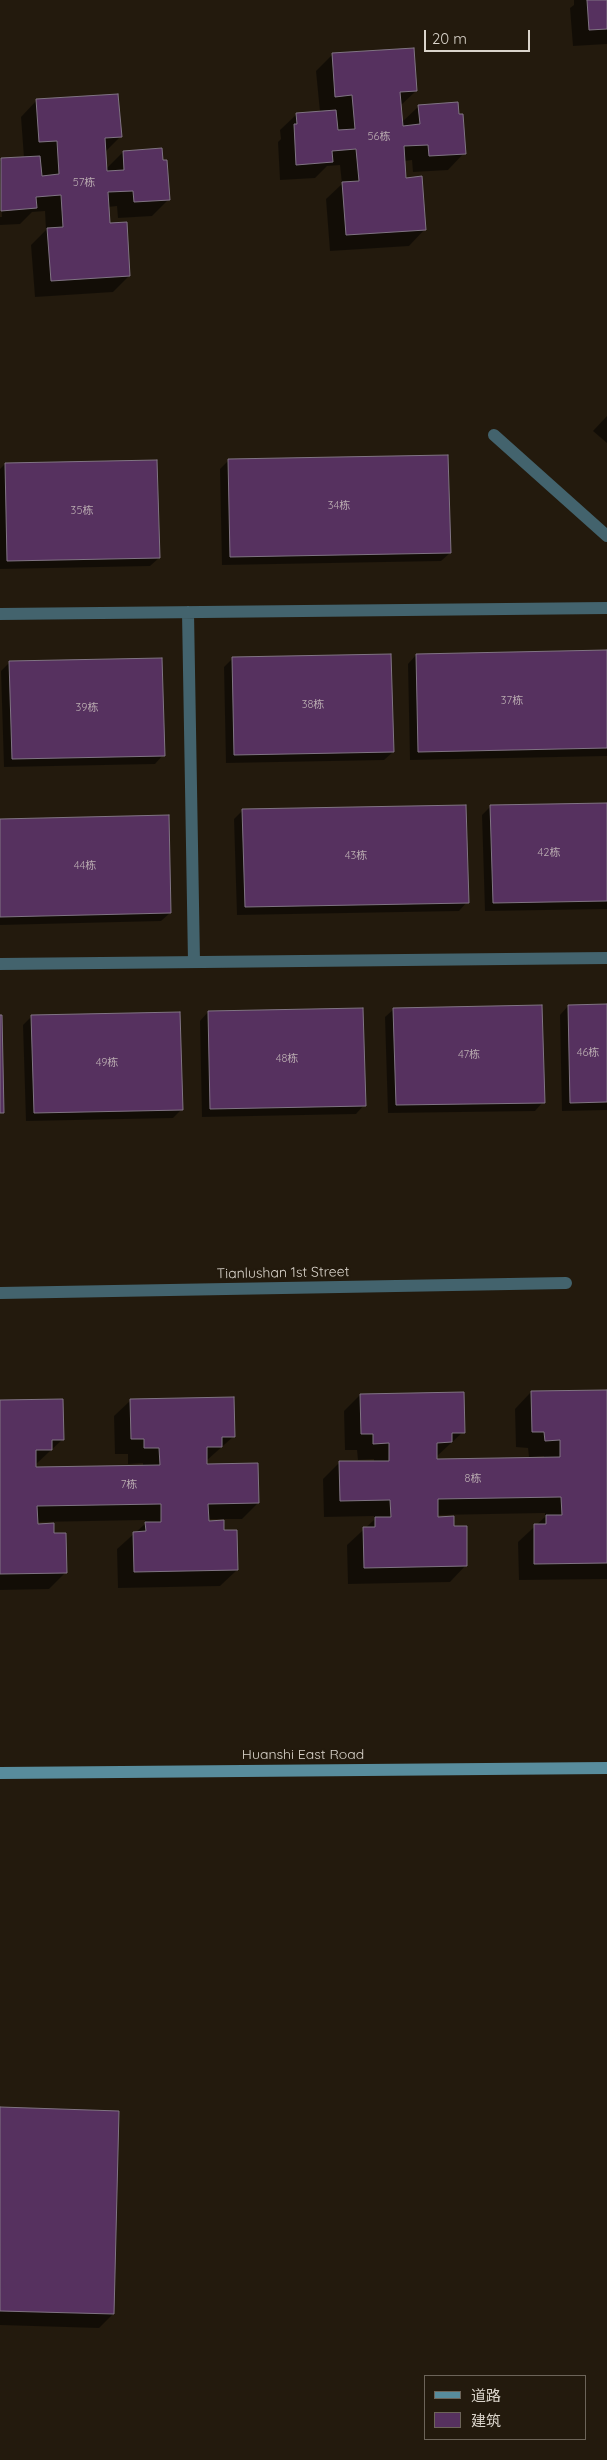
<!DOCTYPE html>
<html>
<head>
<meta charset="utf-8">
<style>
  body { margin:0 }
  #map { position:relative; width:607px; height:2460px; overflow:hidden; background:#231a0d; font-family:Quicksand,"Noto Sans SC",sans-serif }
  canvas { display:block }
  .legend { position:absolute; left:424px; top:2375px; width:162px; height:65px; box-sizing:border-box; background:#231a0d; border:1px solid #6c6459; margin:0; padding:6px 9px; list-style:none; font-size:15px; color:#dad4cb }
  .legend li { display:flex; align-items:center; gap:10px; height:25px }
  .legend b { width:25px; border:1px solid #6c6459 }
  .scale { position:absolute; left:424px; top:30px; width:106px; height:22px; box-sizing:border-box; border:2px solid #dad4cb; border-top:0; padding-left:6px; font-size:15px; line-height:18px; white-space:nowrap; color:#dad4cb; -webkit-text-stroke:4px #231a0d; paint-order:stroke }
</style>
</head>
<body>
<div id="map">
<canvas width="607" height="2460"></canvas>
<ul class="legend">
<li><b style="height:6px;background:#588c9c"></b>道路</li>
<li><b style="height:14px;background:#56315f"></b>建筑</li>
</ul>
<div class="scale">20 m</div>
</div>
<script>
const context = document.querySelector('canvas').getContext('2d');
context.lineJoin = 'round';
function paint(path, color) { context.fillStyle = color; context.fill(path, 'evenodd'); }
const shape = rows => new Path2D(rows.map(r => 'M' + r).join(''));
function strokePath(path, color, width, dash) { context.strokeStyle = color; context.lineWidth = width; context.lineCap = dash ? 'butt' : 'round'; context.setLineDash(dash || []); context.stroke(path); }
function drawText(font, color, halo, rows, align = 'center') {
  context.font = font + ' Quicksand,"Noto Sans SC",sans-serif'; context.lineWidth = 4; context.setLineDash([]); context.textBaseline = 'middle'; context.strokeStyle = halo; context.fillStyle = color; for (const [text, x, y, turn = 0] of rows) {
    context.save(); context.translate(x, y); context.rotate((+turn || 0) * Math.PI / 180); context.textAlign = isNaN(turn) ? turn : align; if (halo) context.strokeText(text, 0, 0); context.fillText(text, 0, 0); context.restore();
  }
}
const shadow = shape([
  [574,0,607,0,607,44,573,46,570,8,574,5],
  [333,54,416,91,400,106,401,123,419,106,464,153,448,170,413,172,412,160,404,161,405,179,425,229,409,246,330,251,326,199,342,184,340,165,327,166,315,178,280,180,278,142,281,139,280,130,297,114,320,112,316,71],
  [37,100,120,137,105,152,106,169,123,152,169,199,152,216,118,218,117,206,108,207,109,225,129,276,113,292,35,297,31,245,46,230,45,211,32,212,20,224,0,225,0,217,2,217,0,161,24,158,21,117],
  [607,416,607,443,593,431],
  [228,461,450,553,441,561,222,565,220,469],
  [5,464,159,558,150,566,0,569,0,469],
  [607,652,607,756,410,760,408,664,416,655],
  [233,658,393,752,384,760,226,763,224,667],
  [10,662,163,755,155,764,4,767,1,671],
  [607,804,607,909,485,911,482,815,491,806],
  [243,810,467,902,459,911,237,915,234,819],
  [0,820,170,913,161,921,0,925],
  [568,1006,607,1006,607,1110,562,1111,560,1015],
  [394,1009,543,1102,535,1111,388,1113,385,1017],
  [208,1012,364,1105,356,1114,202,1117,200,1021],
  [32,1016,181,1110,173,1118,26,1121,23,1025],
  [607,1391,607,1579,519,1580,518,1542,545,1517,545,1513,437,1515,437,1518,453,1527,466,1565,450,1582,348,1584,347,1545,374,1520,374,1516,324,1517,323,1479,339,1463,374,1462,374,1459,358,1460,357,1450,345,1450,344,1411,360,1395,463,1432,436,1457,436,1461,544,1459,544,1456,529,1457,528,1448,516,1447,515,1409,531,1392],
  [131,1400,234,1436,206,1461,206,1465,258,1503,242,1519,208,1519,208,1522,223,1531,237,1570,220,1586,118,1588,117,1549,145,1524,145,1520,37,1522,37,1525,52,1534,65,1573,49,1589,0,1590,0,1402,63,1439,35,1465,35,1468,143,1466,143,1463,128,1464,128,1454,115,1454,114,1416],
  [0,2108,113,2314,99,2328,0,2325]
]);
const building = shape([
  [587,0,607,0,607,29,589,30,587,0],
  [414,48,417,91,400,92,403,126,420,124,418,105,458,102,459,114,463,114,466,154,429,156,428,145,404,146,406,178,422,176,426,230,346,235,342,182,359,181,356,149,332,151,333,162,296,165,294,124,297,124,296,113,336,110,338,130,355,129,352,95,335,97,332,53,414,48],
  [118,94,122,137,105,138,107,171,124,170,123,151,162,148,163,160,167,160,170,200,134,202,133,191,108,192,110,223,127,222,130,276,51,281,47,228,63,227,61,195,36,197,37,208,1,211,1,158,40,156,42,176,59,174,57,141,39,142,36,99,118,94],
  [448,455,451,553,230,557,228,459,448,455],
  [157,460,160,558,7,561,5,463,157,460],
  [607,650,607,748,418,752,416,654,607,650],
  [391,654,394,752,234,755,232,657,391,654],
  [162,658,165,756,12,759,9,661,162,658],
  [607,803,607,901,493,903,490,805,607,803],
  [466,805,469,903,245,907,242,809,466,805],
  [169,815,171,913,0,917,0,819,169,815],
  [607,1004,607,1102,570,1103,568,1005,607,1004],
  [542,1005,545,1103,396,1105,393,1008,542,1005],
  [363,1008,366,1106,210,1109,208,1011,363,1008],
  [180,1012,183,1110,34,1113,31,1015,180,1012],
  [0,1015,2,1015,4,1113,0,1113,0,1015],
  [607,1390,607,1563,534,1564,534,1524,546,1524,546,1515,562,1515,561,1497,438,1499,438,1517,454,1516,454,1526,467,1526,467,1566,364,1568,363,1527,375,1527,375,1517,391,1517,390,1500,340,1501,339,1461,389,1461,389,1443,373,1444,373,1434,361,1434,360,1394,464,1392,465,1433,452,1433,452,1442,437,1443,437,1459,560,1457,560,1440,545,1441,544,1432,532,1432,531,1391,607,1390],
  [234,1397,235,1437,222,1437,222,1447,207,1447,207,1464,258,1463,259,1503,208,1504,209,1521,224,1520,224,1530,237,1530,238,1570,134,1572,133,1532,146,1531,145,1522,161,1522,161,1504,37,1506,38,1524,54,1523,54,1533,66,1533,67,1573,0,1574,0,1400,63,1399,64,1440,52,1440,52,1450,36,1450,36,1467,160,1465,159,1448,144,1448,144,1439,131,1439,130,1399,234,1397],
  [0,2107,119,2111,114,2314,0,2311,0,2107]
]);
const lane = shape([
  [494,435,607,536],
  [188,612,194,962],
  [0,614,607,608],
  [0,964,607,958],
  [0,1293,566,1283]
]);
const secondary = shape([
  [0,1773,607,1768]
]);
const numberNames = [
  ["56栋",379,137],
  ["57栋",84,183],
  ["34栋",339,506],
  ["35栋",82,511],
  ["37栋",512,701],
  ["38栋",313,705],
  ["39栋",87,708],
  ["42栋",549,853],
  ["43栋",356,856],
  ["44栋",85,866],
  ["46栋",588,1053],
  ["47栋",469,1055],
  ["48栋",287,1059],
  ["49栋",107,1063],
  ["8栋",473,1479],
  ["7栋",129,1485]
];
const streetNames = [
  ["Tianlushan 1st Street",283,1273,-1],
  ["Huanshi East Road",303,1755]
];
paint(shadow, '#0007');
paint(building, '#56315f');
strokePath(building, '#807483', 1);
strokePath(lane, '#43636d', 12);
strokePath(secondary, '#588c9c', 12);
drawText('11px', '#b9abb0', null, numberNames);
drawText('14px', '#dad4cb', '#231a0d', streetNames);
</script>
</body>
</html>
